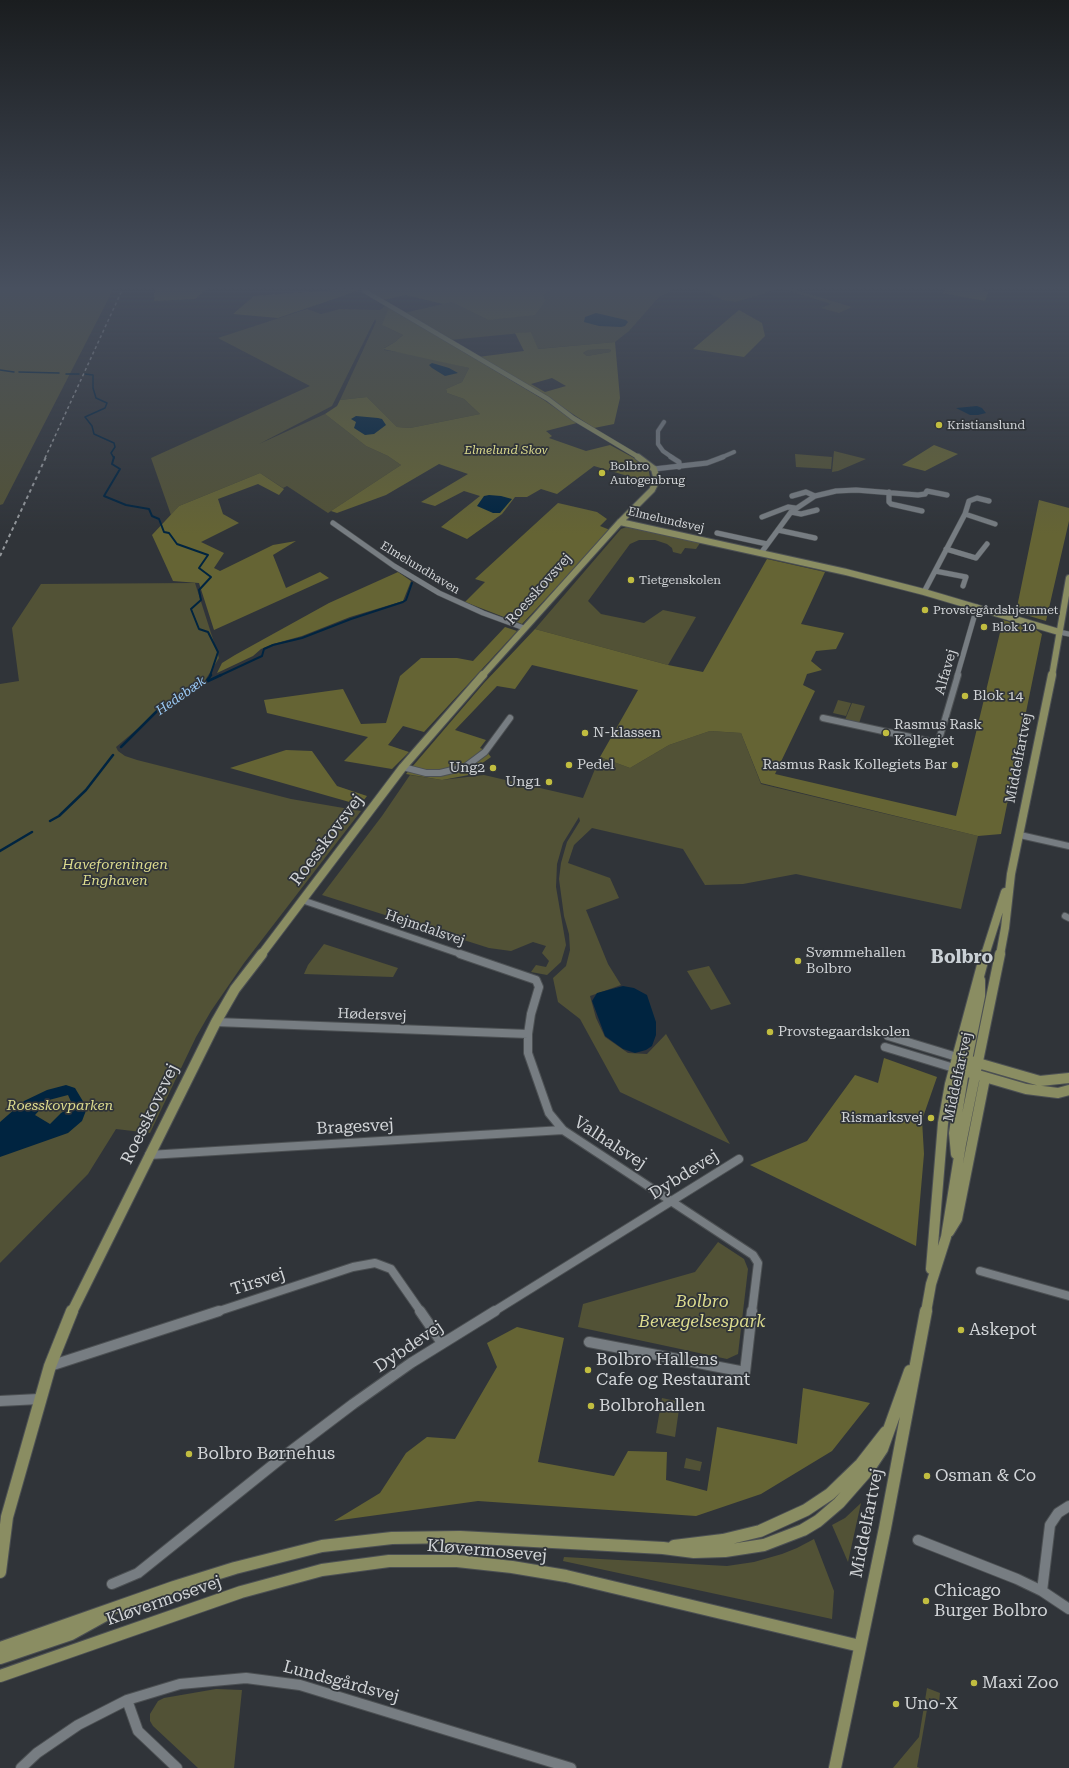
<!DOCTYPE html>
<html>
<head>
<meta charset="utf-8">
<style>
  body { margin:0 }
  canvas { display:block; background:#303439 }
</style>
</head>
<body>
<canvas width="1069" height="1768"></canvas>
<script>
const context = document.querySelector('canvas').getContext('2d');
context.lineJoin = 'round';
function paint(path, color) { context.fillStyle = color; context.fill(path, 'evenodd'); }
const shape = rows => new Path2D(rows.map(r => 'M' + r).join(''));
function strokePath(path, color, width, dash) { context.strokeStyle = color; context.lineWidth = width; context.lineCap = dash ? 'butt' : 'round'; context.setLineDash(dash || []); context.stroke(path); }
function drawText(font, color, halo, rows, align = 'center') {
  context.font = font + ' "Roboto Serif",serif'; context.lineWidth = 3.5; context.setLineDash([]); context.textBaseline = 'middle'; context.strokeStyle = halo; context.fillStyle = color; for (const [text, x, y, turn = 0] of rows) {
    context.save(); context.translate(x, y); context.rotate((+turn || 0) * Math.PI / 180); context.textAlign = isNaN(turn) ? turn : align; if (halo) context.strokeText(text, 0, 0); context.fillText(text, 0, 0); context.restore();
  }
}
const green = shape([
  [0,286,115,286,3,504,0,505],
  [557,286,679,286,659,297,629,331,615,342,537,349,531,332,450,340,404,313,452,302,488,320,546,299,543,296],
  [693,286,783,286,852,307,839,313,821,308,831,304,781,288,736,302,723,300],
  [386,305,389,307,384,326,403,335,395,342,384,348,384,350,417,355,469,368,462,382,446,389,447,393,464,399,480,414,410,428,397,427,367,397,340,400,376,322,375,319,332,406,259,444,325,414,366,446,388,456,401,465,328,513,287,486,283,488,260,473,179,506,171,515,151,458,310,386,218,338,307,309,321,314,340,309,380,310],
  [607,349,611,350,610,352,587,356,583,353,588,350],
  [834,451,866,459,838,471,832,472],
  [795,454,832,457,831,469,796,467],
  [627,527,700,543,696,549,685,548,681,554,673,552,672,548,667,544,655,540,639,540,630,544,588,601,601,614,644,623,663,610,696,617,668,665,535,629,621,529],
  [195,583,219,658,204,682,174,698,116,747,118,751,125,756,137,760,252,789,291,799,361,811,244,963,211,1011,196,1037,150,1133,116,1129,88,1174,0,1263,0,684,19,681,12,628,41,584],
  [838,700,851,703,846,716,833,713],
  [852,703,865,706,859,723,845,720],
  [710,731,741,733,761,784,978,836,961,909,796,874,743,884,705,885,683,849,592,828,574,845,568,863,610,878,619,898,586,910,608,964,621,985,590,996,596,1018,605,1037,628,1053,647,1054,666,1034,730,1144,620,1092,580,1019,558,1002,553,978,566,966,570,950,569,934,564,916,559,879,561,863,567,842,580,821,579,817,563,843,557,864,556,887,566,945,561,962,547,975,531,972,536,965,546,967,549,961,542,953,546,946,533,942,511,951,489,948,322,895,382,816,410,775,442,780,484,775,583,798,600,757,630,768,669,745],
  [324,944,398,968,393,977,304,974,308,965],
  [709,966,731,1004,711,1010,687,971],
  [718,1242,744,1259,748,1269,738,1354,727,1359,578,1327,583,1304,695,1272],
  [662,1398,680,1402,675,1437,656,1433],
  [686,1458,702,1462,700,1471,684,1468],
  [861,1503,848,1562,832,1525,845,1518],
  [814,1539,834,1591,832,1619,563,1561,564,1557,727,1566,754,1562,782,1554,797,1548],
  [927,1688,940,1693,939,1702,929,1698,917,1767,920,1768,893,1768,919,1737],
  [216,1689,242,1690,234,1768,198,1768,153,1726,150,1721,150,1714,158,1701,164,1698]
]);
const forest = shape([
  [155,286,210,286,195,299,154,301],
  [369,286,557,286,543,296,546,300,535,315,488,320,452,302,443,304,406,295,383,300,370,292],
  [949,286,985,286,982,290,988,292,985,301,942,293],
  [358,288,360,290,278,318,233,314,254,296],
  [389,307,544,400,577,423,546,431,552,436,549,438,586,451,610,445,645,464,649,472,651,483,594,466,557,494,541,489,527,497,515,497,502,514,467,539,441,527,480,496,464,491,435,506,421,502,468,474,439,464,386,495,337,513,331,511,401,465,388,456,366,446,325,414,337,406,340,400,367,397,397,427,410,428,480,414,464,399,447,393,446,389,462,382,469,368,383,349,395,342,403,335,382,325],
  [739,310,762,323,765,336,744,357,693,349],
  [531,332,538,349,615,342,620,398,614,424,594,428,550,399,478,357,524,351,515,333],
  [607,349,611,350,610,352,587,356,583,353,588,350],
  [552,378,566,386,545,392,531,384],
  [934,445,958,454,925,471,902,465],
  [260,473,284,489,279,495,258,484,218,499,223,514,239,523,201,542,224,553,214,568,220,571,273,545,296,541,273,555,286,588,320,572,329,578,214,630,199,583,173,581,152,535,179,506],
  [1039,500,1069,508,1069,521,1046,621,1016,612],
  [558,503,597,512,607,519,600,526,610,530,522,624,465,602,485,582,475,579],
  [767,559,825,572,801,624,844,633,836,649,816,651,811,661,822,670,807,674,803,685,815,691,775,774,956,816,1003,620,1035,629,1042,634,1001,834,978,836,761,783,741,733,710,731,669,745,630,768,600,757,638,690,532,665,515,689,497,686,455,730,486,740,480,748,485,750,491,757,481,764,474,774,442,780,406,774,484,683,535,629,668,665,703,672],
  [398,572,411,581,403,601,350,617,302,636,273,644,261,649,253,656,217,673,222,663,235,655,329,603],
  [505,627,517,631,424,732,403,726,388,745,409,752,392,769,344,761,368,737,267,713,264,700,343,689,361,724,386,723,400,676,421,658,457,658,473,661],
  [286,750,312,751,337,786,367,796,360,805,230,768],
  [884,1058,937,1077,922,1120,924,1154,916,1246,750,1165,807,1141,855,1075,878,1083],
  [517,1327,564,1338,538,1462,614,1476,628,1451,667,1452,666,1480,707,1491,717,1427,797,1444,803,1388,870,1403,832,1451,761,1494,696,1516,478,1501,334,1521,380,1493,406,1453,427,1437,455,1439,497,1367,487,1343]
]);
const water = shape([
  [596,313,626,320,628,322,625,326,621,327,599,326,584,322,585,317],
  [432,363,449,368,458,373,445,376,432,368,429,365],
  [977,406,982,408,986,413,978,415,970,415,956,408],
  [356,416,378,418,382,419,386,425,374,434,365,435,354,428,356,422,351,419],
  [489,495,501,496,512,499,500,513,493,513,477,506,484,496],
  [623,986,634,988,647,995,656,1022,656,1035,652,1046,646,1050,635,1053,623,1049,605,1036,592,1001,597,993],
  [66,1085,75,1088,87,1108,82,1121,68,1133,0,1157,0,1122,24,1101,47,1090],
  [68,1095,73,1106,61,1113,50,1124,35,1115,49,1100]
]);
const streamFar2 = shape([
  [0,370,14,372],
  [19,372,59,373],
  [66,374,79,374],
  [85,374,93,375,93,388,96,398,107,403,105,408,85,417,92,426,94,434,114,443,115,447,111,453,114,458]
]);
const streamFar1 = shape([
  [114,457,112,464,120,469,104,496,126,505,149,509,152,516,159,519,164,532,169,533,177,544,208,555,199,568,211,577,199,590,201,600,191,609,199,629,208,632,218,652,210,676],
  [219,676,262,656,264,649,273,645,302,638,351,619,403,602,406,600,412,583]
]);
const stream = shape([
  [206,682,221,675],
  [121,747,160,708,206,682,211,675],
  [50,821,59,816,86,790,113,755],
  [0,851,32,832]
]);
const streetFar4 = shape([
  [664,422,658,431,658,444,663,451,673,458],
  [720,458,734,452]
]);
const streetFar3 = shape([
  [671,457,679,462,679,467],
  [654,469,707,463,723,457],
  [889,492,889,502,891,504,922,511],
  [792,496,806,492,815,496],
  [791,512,801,514,817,510],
  [965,514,995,524],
  [762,517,788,507,795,508],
  [333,523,394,566,439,593,483,613,524,628],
  [778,530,815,538],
  [717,533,767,544],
  [946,549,976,558,987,544],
  [761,553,791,512,815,496,836,491,856,490,918,495,925,494,927,491,947,495],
  [935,571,966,577,963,586],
  [924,592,965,514,969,501,977,498,989,501],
  [1059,632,1069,634],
  [957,676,977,607]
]);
const streetFar2 = shape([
  [823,718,938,743,958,675],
  [403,767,426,773,440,773,465,767,485,752,510,718],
  [1020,835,1069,846],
  [302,900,463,955],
  [1065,916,1069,918]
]);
const streetFar1 = shape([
  [460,954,536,980,539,987,531,1014,528,1034,528,1053,549,1113,563,1130,753,1255,758,1263,752,1312],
  [216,1022,528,1034],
  [888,1036,957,1057],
  [885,1047,954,1068],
  [149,1155,563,1130],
  [980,1271,1069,1296],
  [216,1312,353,1267,375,1263,391,1269,421,1312],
  [493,1312,739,1159]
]);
const street = shape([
  [420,1311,442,1343],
  [589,1342,745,1372,752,1311],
  [50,1366,219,1311],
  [0,1401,39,1399],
  [918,1540,1017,1579,1042,1591,1069,1609],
  [112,1584,138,1573,279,1460,353,1404,411,1363,495,1311],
  [1042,1591,1050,1525,1058,1513,1069,1506],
  [127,1700,138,1731,177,1768],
  [21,1768,37,1753,78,1725,127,1700,180,1684,246,1678,300,1685,571,1768]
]);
const secondaryFar4 = shape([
  [365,286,364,290,368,293,548,399,573,418,640,458]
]);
const secondaryFar3 = shape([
  [620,522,846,572,924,592,1059,632],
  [482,676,620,522,652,490,657,480,654,469,638,457],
  [1052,676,1069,578]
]);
const secondaryFar2 = shape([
  [261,955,403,767,483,675],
  [985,955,1005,892],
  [1000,955,1005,928,1011,874,1052,675]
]);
const secondaryFar1 = shape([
  [957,1057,1040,1081,1069,1078],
  [969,1065,967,1060,980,996,980,980],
  [954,1068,1026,1089,1058,1093,1069,1090],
  [956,1154,954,1133,964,1071,962,1067],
  [949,1232,957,1219,985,1078],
  [931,1269,943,1123,950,1084,985,954],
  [72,1312,216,1022,235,989,262,954],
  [926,1312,931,1284,946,1237,961,1144,1000,954]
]);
const secondary = shape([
  [674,1546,723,1540,760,1531,806,1510,830,1494,861,1464,886,1432],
  [0,1572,7,1517,50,1366,72,1311],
  [0,1648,174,1587,235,1568,322,1546,392,1538,460,1537,663,1548,694,1552,725,1551,764,1545,803,1530,818,1521,839,1503,868,1470,882,1449,910,1371],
  [0,1658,71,1634,109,1613],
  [0,1676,241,1592,322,1570,389,1561,457,1561,512,1567,566,1576,860,1646],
  [835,1768,885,1528,926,1311]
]);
const railFar1 = shape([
  [45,458,124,286]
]);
const rail = shape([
  [0,556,46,457]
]);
const markers = [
  [939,425,4,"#c1bd40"],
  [602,473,4,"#c1bd40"],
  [631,580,4,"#c1bd40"],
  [925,610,4,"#c1bd40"],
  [984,627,4,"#c1bd40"],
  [965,696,4,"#c1bd40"],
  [585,733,4,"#c1bd40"],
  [886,733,4,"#c1bd40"],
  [569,765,4,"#c1bd40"],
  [955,765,4,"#c1bd40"],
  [493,768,4,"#c1bd40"],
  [549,782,4,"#c1bd40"],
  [798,961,4,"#c1bd40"],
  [770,1032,4,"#c1bd40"],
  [931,1118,4,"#c1bd40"],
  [961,1330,4,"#c1bd40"],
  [588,1370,4,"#c1bd40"],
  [591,1406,4,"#c1bd40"],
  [189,1454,4,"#c1bd40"],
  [927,1476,4,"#c1bd40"],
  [926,1601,4,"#c1bd40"],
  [974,1683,4,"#c1bd40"],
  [896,1704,4,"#c1bd40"]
];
const farPoinames = [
  ["Kristianslund",947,425],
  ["Bolbro",610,466],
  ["Autogenbrug",610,480],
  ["Tietgenskolen",639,580],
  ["Provstegårdshjemmet",933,610],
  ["Blok 10",992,627]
];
const farParknames = [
  ["Elmelund Skov",506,450]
];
const farStreetnames = [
  ["Elmelundsvej",666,520,13],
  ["Elmelundhaven",420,568,31]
];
const farWaternames = [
  ["Hedebæk",181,696,-35]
];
const streetNames = [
  ["Roesskovsvej",539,589,-48],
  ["Alfavej",946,672,-74],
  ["Middelfartvej",1019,758,-79],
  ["Hejmdalsvej",425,928,19],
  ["Hødersvej",372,1015,2],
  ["Middelfartvej",958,1077,-78]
];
const poiNames = [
  ["Blok 14",973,696],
  ["Rasmus Rask",894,725],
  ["Kollegiet",894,741],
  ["N-klassen",593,733],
  ["Pedel",577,765],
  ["Rasmus Rask Kollegiets Bar",947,765,"right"],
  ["Ung2",485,768,"right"],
  ["Ung1",541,782,"right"],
  ["Svømmehallen",806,953],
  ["Bolbro",806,969],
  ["Provstegaardskolen",778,1032],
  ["Rismarksvej",923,1118,"right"]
];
const parkNames = [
  ["Haveforeningen",115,865],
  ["Enghaven",115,881],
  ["Roesskovparken",60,1106]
];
const nearStreetnames = [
  ["Roesskovsvej",327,840,-53],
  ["Roesskovsvej",150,1114,-64],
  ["Bragesvej",355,1127,-3],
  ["Valhalsvej",610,1143,33],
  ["Dybdevej",684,1175,-32],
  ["Tirsvej",258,1282,-18],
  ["Dybdevej",409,1347,-34],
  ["Middelfartvej",867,1523,-79],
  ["Kløvermosevej",487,1551,5],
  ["Kløvermosevej",164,1601,-19],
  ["Lundsgårdsvej",341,1682,15]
];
const nearParknames = [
  ["Bolbro",702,1302],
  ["Bevægelsespark",702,1322]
];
const nearPoinames = [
  ["Askepot",969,1330],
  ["Bolbro Hallens",596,1360],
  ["Cafe og Restaurant",596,1380],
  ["Bolbrohallen",599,1406],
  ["Bolbro Børnehus",197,1454],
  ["Osman & Co",935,1476],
  ["Chicago",934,1591],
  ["Burger Bolbro",934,1611],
  ["Maxi Zoo",982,1683],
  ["Uno-X",904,1704]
];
const districtNames = [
  ["Bolbro",962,958]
];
paint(green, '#525236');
paint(forest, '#656434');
paint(water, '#002440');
strokePath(streamFar2, '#002440', 1.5);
strokePath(streamFar1, '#002440', 2);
strokePath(stream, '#002440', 2.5);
strokePath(streetFar4, '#4c5053', 5);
strokePath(streetFar3, '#4c5053', 6);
strokePath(streetFar2, '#4c5053', 8);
strokePath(streetFar1, '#4c5053', 10);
strokePath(street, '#4c5053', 12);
strokePath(secondaryFar4, '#4c5053', 5.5);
strokePath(secondaryFar3, '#4c5053', 8);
strokePath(secondaryFar2, '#4c5053', 10);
strokePath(secondaryFar1, '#4c5053', 12);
strokePath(secondary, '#4c5053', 14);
strokePath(streetFar4, '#777d82', 4);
strokePath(streetFar3, '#777d82', 5);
strokePath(streetFar2, '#777d82', 6);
strokePath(streetFar1, '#777d82', 8);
strokePath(street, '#777d82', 10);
strokePath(secondaryFar4, '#8a8d62', 4.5);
strokePath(secondaryFar3, '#8a8d62', 6);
strokePath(secondaryFar2, '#8a8d62', 8);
strokePath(secondaryFar1, '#8a8d62', 10);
strokePath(secondary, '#8a8d62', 12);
strokePath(railFar1, '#93979b', 1.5, [3, 3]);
strokePath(rail, '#93979b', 2, [3.5, 3.5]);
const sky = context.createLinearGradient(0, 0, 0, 534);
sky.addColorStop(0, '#1a1d1f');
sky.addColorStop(0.54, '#48505f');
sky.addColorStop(1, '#48505f00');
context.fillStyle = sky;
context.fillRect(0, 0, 1069, 534);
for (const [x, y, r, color] of markers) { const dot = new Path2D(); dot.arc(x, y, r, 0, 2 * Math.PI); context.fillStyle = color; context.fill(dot); strokePath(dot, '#303439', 1.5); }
drawText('12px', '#d1d4d7', '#303439', farPoinames, 'left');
drawText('italic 12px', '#dcdb8e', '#303439', farParknames);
drawText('12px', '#d1d4d7', '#303439', farStreetnames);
drawText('italic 13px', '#9bcaf5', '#303439', farWaternames);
drawText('14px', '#d1d4d7', '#303439', streetNames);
drawText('14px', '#d1d4d7', '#303439', poiNames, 'left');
drawText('italic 14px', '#dcdb8e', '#303439', parkNames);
drawText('17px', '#d1d4d7', '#303439', nearStreetnames);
drawText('italic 17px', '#dcdb8e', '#303439', nearParknames);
drawText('17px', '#d1d4d7', '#303439', nearPoinames, 'left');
drawText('bold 18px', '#cad0d5', '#303439', districtNames);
</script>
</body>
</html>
